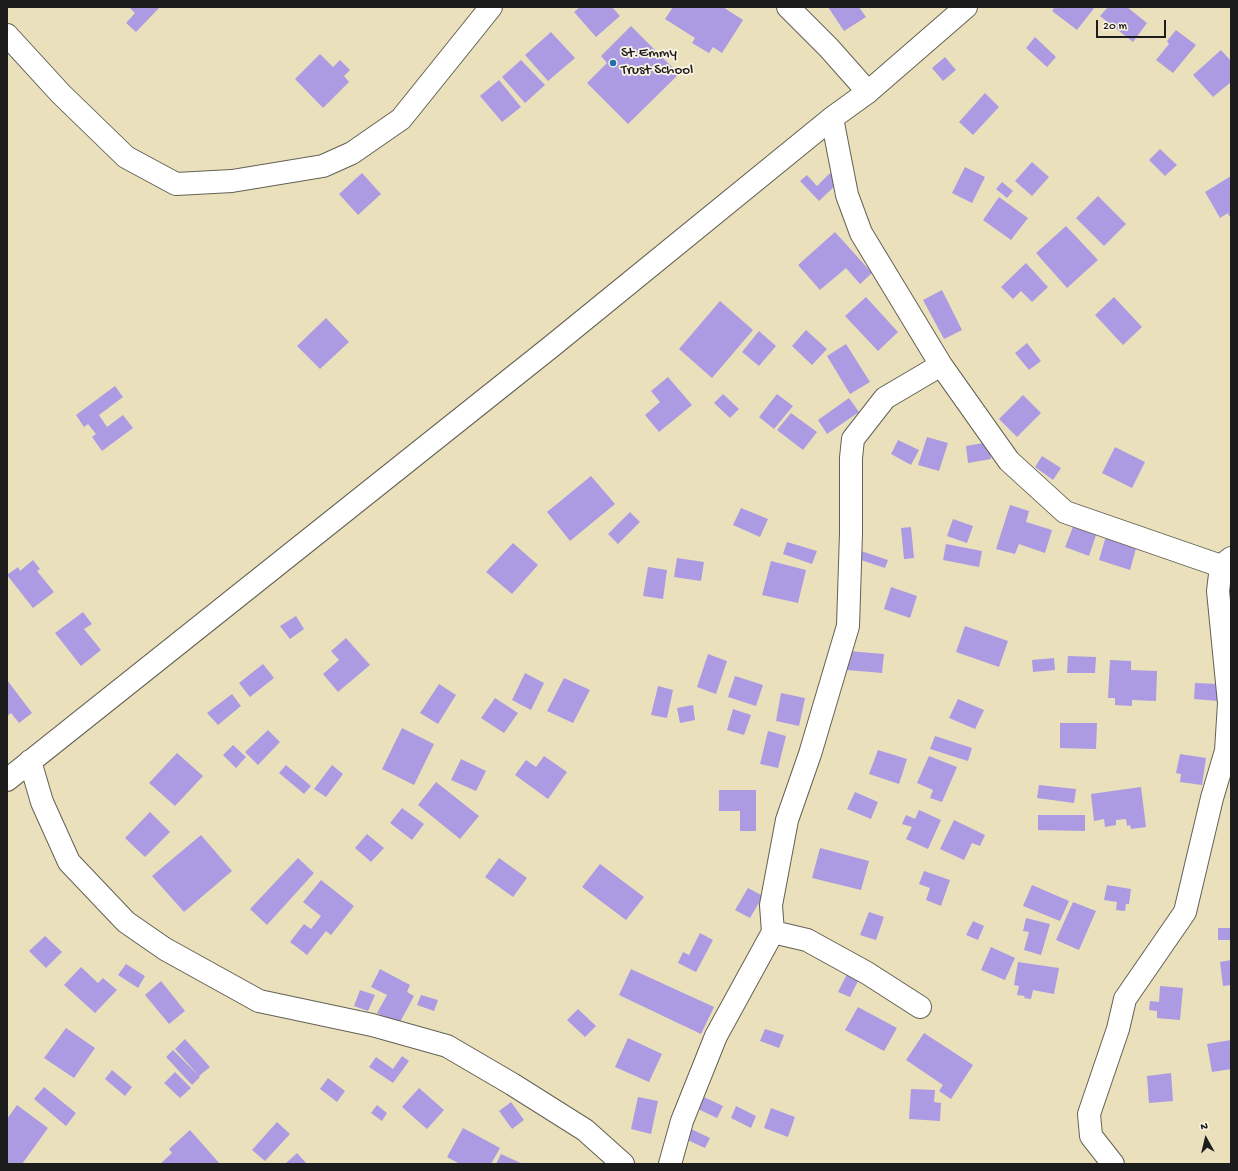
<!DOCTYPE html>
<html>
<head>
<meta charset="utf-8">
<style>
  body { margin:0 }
  #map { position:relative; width:1238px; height:1171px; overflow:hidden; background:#eae1bc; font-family:"Gochi Hand",sans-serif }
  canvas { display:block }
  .frame { position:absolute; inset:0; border:8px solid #1c1c1c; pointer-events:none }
  .north { position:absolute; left:1186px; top:1119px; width:40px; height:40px; -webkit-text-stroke:3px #fcf5e5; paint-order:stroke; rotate:352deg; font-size:11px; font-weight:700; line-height:16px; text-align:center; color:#1c1c1c }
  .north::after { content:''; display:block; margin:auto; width:14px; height:18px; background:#1c1c1c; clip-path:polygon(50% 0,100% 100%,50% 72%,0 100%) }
  .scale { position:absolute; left:1096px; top:20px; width:70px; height:18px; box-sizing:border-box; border:2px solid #1c1c1c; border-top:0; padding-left:5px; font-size:12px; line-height:14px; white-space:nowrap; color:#1c1c1c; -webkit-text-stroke:3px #fcf5e5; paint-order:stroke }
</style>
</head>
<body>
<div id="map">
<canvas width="1238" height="1171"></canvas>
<div class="frame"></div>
<div class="north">N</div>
<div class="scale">20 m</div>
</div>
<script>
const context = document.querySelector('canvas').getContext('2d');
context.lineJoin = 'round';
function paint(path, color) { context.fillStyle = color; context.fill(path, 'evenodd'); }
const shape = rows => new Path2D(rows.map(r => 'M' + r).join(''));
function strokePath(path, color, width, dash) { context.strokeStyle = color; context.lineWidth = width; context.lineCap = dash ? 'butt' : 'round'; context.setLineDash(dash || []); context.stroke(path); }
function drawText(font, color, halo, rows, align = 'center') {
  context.font = font + ' "Gochi Hand",sans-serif'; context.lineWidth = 3.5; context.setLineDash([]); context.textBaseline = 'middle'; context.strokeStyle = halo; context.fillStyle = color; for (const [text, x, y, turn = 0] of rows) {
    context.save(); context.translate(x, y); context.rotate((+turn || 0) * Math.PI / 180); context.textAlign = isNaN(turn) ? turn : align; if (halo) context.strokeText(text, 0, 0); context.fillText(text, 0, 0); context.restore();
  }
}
const building = shape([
  [129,7,160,7,136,32,126,23,135,13],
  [580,7,612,7,620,16,596,37,574,12],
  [673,7,723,7,743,20,722,53,713,47,709,53,692,43,695,38,665,19],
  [828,7,859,7,866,17,844,31],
  [1055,7,1095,7,1077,30,1052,11],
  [1108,7,1127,7,1147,23,1133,42,1100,16],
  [631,26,679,74,628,124,587,83,607,63,601,56],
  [1176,30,1196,45,1173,73,1156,60,1169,44,1167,41],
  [551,32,575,58,548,81,525,55],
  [1035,37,1056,57,1047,67,1026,48],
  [1221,50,1231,61,1231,82,1213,97,1193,75],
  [320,54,333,67,340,60,350,70,344,76,349,82,323,108,295,79],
  [945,57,956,70,943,81,932,68],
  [521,60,545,85,525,103,502,77],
  [499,80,521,107,502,122,480,96],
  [985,93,999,107,973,135,959,122],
  [1160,149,1177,165,1165,176,1149,160],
  [1032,162,1049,177,1032,196,1015,181],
  [965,167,985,177,972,203,952,193],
  [362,173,381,194,358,215,339,194],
  [830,173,839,182,819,201,800,181,807,175,817,186],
  [1231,176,1231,215,1229,216,1228,213,1220,218,1205,192],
  [1002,182,1013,191,1007,198,996,189],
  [1098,196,1126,224,1104,246,1076,218],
  [999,197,1028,218,1011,240,983,220],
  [1066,226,1098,260,1067,288,1036,253],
  [835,232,872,273,860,284,846,268,820,290,798,265],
  [1026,263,1048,287,1032,302,1021,291,1013,299,1001,287],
  [942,290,962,330,944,339,923,300],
  [866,297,898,332,878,351,845,316],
  [1114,297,1142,327,1123,345,1095,315],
  [720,301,753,330,712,378,679,349],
  [326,318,349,342,320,369,297,346],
  [806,330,827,349,812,365,792,346],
  [759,331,776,346,759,366,742,352],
  [1027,343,1041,361,1029,370,1015,353],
  [846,344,870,382,850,394,827,356],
  [668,377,692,405,659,432,645,415,660,402,651,391],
  [115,386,123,397,99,415,107,427,123,415,133,428,102,451,92,437,96,434,88,424,84,427,76,415],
  [723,394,739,409,730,418,714,403],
  [777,394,793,406,774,429,759,417],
  [1023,395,1041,413,1017,437,999,419],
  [849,398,859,412,827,434,818,420],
  [791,413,817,432,803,450,777,430],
  [927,437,948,443,939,471,918,465],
  [898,440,919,450,911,465,891,454],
  [989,442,991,459,968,463,966,446],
  [1115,447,1145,462,1132,488,1102,473],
  [1042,456,1061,468,1053,480,1035,467],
  [591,476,615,504,570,541,547,512],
  [1010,505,1029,511,1026,522,1052,530,1045,553,1019,544,1015,554,996,549],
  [741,508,768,519,760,537,733,525],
  [630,512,640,522,618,544,608,534],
  [953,519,973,526,967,543,947,536],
  [911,527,914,558,904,559,901,528],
  [1073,527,1096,535,1089,556,1065,547],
  [1106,536,1137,545,1130,570,1099,560],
  [787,542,817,551,812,564,783,554],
  [513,543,538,565,512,594,486,572],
  [946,544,982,551,979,567,943,560],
  [861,551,888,560,885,568,858,559],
  [677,558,704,562,701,581,674,577],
  [33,560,40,569,37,571,54,592,33,608,7,575,18,567,20,571],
  [771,561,806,570,798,603,762,595],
  [648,567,667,570,663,599,643,596],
  [891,587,917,596,910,618,884,609],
  [83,612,92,624,84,629,101,650,81,666,55,633],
  [296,616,304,629,290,639,280,626],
  [965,626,1008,641,999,667,956,652],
  [346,638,370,665,338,692,323,674,339,660,331,651],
  [849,651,884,654,882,673,847,670],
  [708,654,727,661,716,694,697,687],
  [1068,656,1096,657,1095,673,1067,673],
  [1054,658,1055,670,1033,672,1032,660],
  [1110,660,1131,661,1131,670,1157,671,1156,701,1132,700,1132,706,1115,705,1115,698,1108,698],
  [263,664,274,678,250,697,239,683],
  [525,673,544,683,531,710,512,700],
  [735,676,763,685,756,706,728,697],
  [564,678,590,690,573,723,547,711],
  [7,680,32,713,19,723,11,713,7,716],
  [1195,683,1219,684,1218,701,1194,699],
  [439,684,456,695,438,724,420,713],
  [658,686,673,690,667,718,651,715],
  [781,693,805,698,799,726,776,721],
  [232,694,241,706,218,725,207,713],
  [495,698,518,713,504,733,481,718],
  [958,699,984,710,975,729,949,718],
  [693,705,695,720,680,723,677,708],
  [733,709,751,715,744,735,727,730],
  [1060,723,1097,723,1096,749,1060,748],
  [402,728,434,744,414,785,382,769],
  [268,730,280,742,258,765,245,752],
  [768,731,786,736,778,768,760,764],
  [935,736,972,748,968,761,930,749],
  [233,745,246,757,236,768,223,755],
  [878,750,907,759,899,784,869,774],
  [177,753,203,776,175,806,149,783],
  [1180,754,1206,758,1202,785,1180,782,1181,774,1176,773],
  [544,756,567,772,548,799,515,775,526,760,536,767],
  [929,756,957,767,942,802,930,798,933,790,917,783],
  [461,759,486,771,476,791,451,780],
  [286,765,311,786,304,794,279,773],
  [332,765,343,774,326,797,314,789],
  [436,782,479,816,460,839,418,805],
  [1039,785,1076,789,1074,803,1037,798],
  [1141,787,1146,827,1131,829,1130,825,1127,826,1126,819,1116,820,1116,825,1105,827,1104,819,1094,821,1091,794],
  [719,790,756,790,756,831,740,831,740,811,719,811],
  [855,792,878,802,871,819,847,809],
  [402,808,424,824,412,840,390,823],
  [919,810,941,820,928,849,906,839,912,827,902,824,906,815,915,819],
  [150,812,170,832,145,857,125,838],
  [1038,815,1085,815,1085,831,1038,830],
  [954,820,985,835,980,846,972,843,964,860,940,849],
  [367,834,384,848,371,862,355,848],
  [201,835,232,871,184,912,152,876],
  [820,848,869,861,861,890,812,878],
  [298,858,314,873,267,925,250,909],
  [499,858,527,878,513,897,485,877],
  [600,864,644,897,626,920,582,887],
  [924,871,950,880,941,906,926,900,930,888,919,884],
  [321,880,354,906,331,935,326,931,307,955,290,942,304,924,311,929,321,916,303,902],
  [1032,885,1069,901,1060,921,1023,906],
  [1107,885,1131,889,1129,904,1126,904,1125,911,1116,910,1117,902,1104,900],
  [748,888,763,896,750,918,735,910],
  [1073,902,1096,911,1079,950,1056,940],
  [869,912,884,917,876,940,860,935],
  [1026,918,1050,924,1041,955,1024,950,1029,932,1023,931],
  [973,921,984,926,978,940,966,935],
  [1218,928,1231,928,1231,940,1218,940],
  [700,933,713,940,696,972,678,963,683,952,689,955],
  [45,936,62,952,46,968,29,951],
  [991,947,1015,958,1005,980,981,970],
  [1231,960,1231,985,1223,986,1220,962],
  [1018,962,1059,968,1054,994,1033,990,1031,999,1024,998,1025,996,1017,995,1019,986,1014,985],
  [126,964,145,976,138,988,118,975],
  [81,967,98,983,103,978,117,990,95,1013,64,985],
  [380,969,410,985,407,992,414,996,399,1024,377,1013,387,995,371,987],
  [631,969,714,1007,701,1034,619,995],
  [847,974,859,979,850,997,838,992],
  [161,981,185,1011,169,1024,145,995],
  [1160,986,1183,988,1180,1020,1157,1018,1157,1011,1149,1010,1150,1001,1159,1002],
  [360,990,375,995,368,1011,354,1006],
  [421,995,438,1000,434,1011,417,1005],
  [858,1007,897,1028,884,1051,845,1030],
  [578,1009,596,1026,585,1037,567,1020],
  [66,1028,95,1048,74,1078,44,1058],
  [765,1029,784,1035,779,1048,760,1041],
  [924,1033,973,1065,951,1099,939,1091,943,1085,906,1060],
  [628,1038,662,1054,649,1082,615,1067],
  [185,1039,210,1067,199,1076,175,1049],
  [1231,1040,1231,1069,1212,1072,1207,1044],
  [173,1050,200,1077,192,1085,166,1057],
  [402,1056,409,1061,393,1083,369,1067,376,1057,393,1069],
  [112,1070,132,1087,125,1096,105,1079],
  [175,1072,191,1088,180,1098,164,1083],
  [1171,1073,1173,1101,1149,1103,1147,1076],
  [328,1078,345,1091,337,1102,320,1089],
  [44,1087,76,1113,66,1126,34,1099],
  [419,1088,444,1110,427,1129,402,1107],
  [911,1089,935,1090,934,1102,941,1103,940,1121,909,1119],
  [638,1097,658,1101,651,1134,631,1129],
  [704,1097,723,1106,717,1118,698,1109],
  [511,1102,524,1120,512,1129,499,1111],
  [17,1105,48,1128,22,1164,7,1164,7,1119],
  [377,1105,387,1113,382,1121,371,1113],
  [736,1106,756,1116,751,1128,731,1118],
  [771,1108,795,1117,788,1137,764,1128],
  [277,1122,290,1134,265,1161,252,1150],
  [687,1127,710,1138,705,1148,683,1138],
  [463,1128,500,1148,491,1164,460,1164,447,1157],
  [190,1130,220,1164,160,1164,172,1153,169,1149],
  [297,1153,307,1164,285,1164],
  [501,1154,523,1164,496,1164]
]);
const minor = shape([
  [788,7,829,48,868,92],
  [7,35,61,94,126,157,176,184,232,181,323,166,352,153,401,119,491,7],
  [832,118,847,195,861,233,941,365,1009,461,1065,512,1221,566],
  [30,761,42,802,69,862,126,922,165,949,259,1001,372,1025,447,1046,512,1084,585,1130,623,1164],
  [7,780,552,346,832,118,868,92,966,7],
  [773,932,807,940,867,973,920,1007],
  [670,1164,682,1121,716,1036,773,932,771,905,787,820,810,754,848,626,851,533,851,458,853,439,885,398,941,365],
  [1113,1164,1091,1136,1089,1114,1118,1029,1125,999,1185,912,1212,798,1226,751,1229,703,1218,591,1221,566,1231,558]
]);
const markers = [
  [613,63,4,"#1f6fb2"]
];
const poiNames = [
  ["St.Emmy",621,54],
  ["Trust School",621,71]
];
paint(building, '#ac9be2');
strokePath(minor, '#646154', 24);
strokePath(minor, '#fff', 22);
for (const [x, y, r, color] of markers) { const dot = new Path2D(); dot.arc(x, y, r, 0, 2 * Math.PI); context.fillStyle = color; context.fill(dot); strokePath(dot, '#fcf5e5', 1.5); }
drawText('15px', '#1c1c1c', '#fcf5e5', poiNames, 'left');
</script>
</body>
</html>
